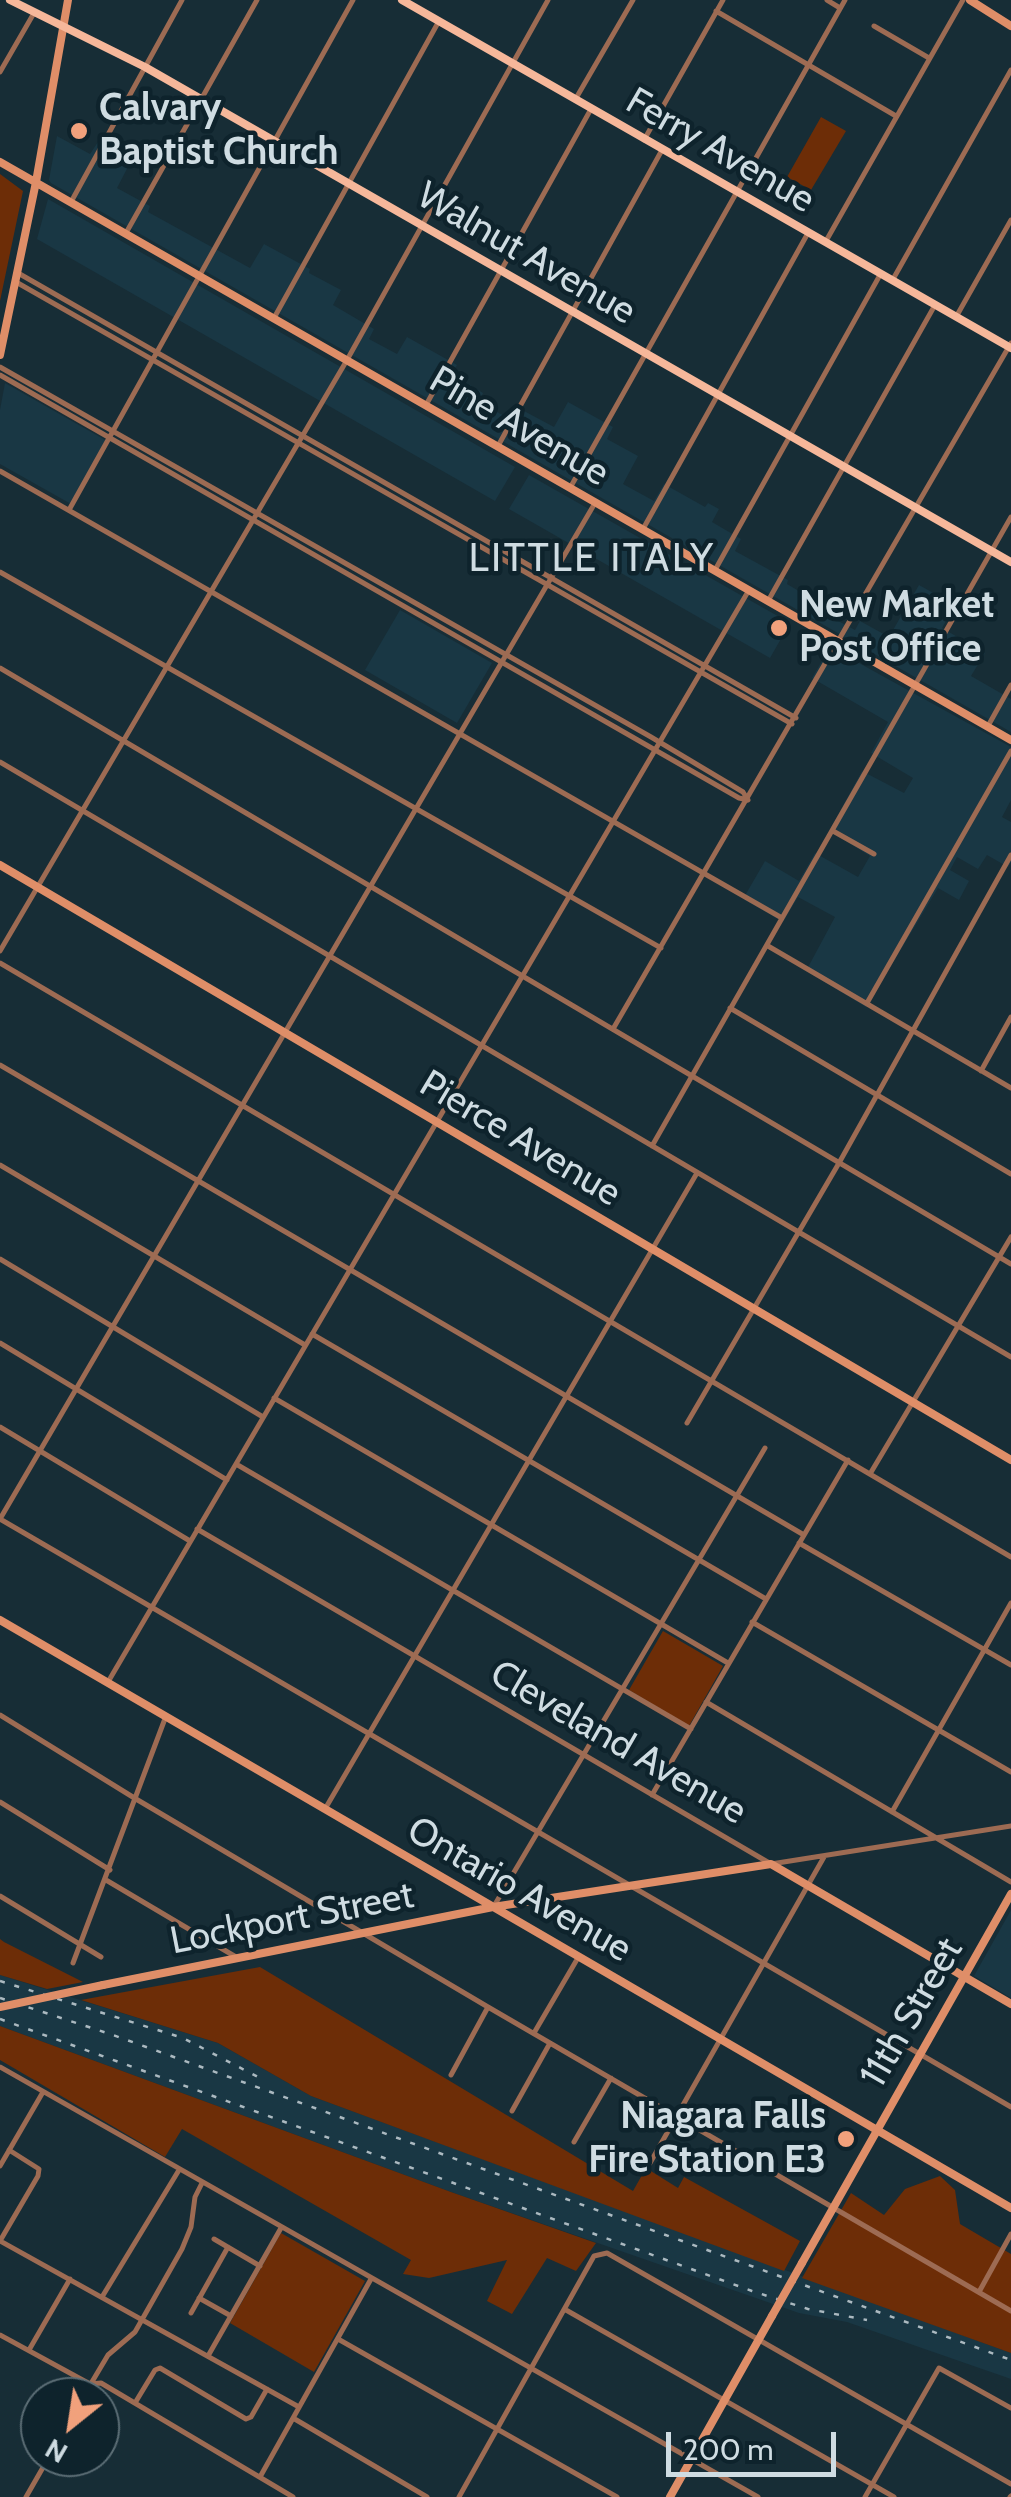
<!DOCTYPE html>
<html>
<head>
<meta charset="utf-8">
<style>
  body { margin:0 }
  #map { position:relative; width:1011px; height:2497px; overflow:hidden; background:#172d36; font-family:Cabin,sans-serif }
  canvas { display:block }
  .north { position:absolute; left:20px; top:2377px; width:100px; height:100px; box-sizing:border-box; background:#0e232c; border:2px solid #5b6d75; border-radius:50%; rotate:210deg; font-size:28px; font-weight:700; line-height:40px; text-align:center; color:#cfdce2 }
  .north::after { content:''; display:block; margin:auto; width:35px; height:45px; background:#f1a17c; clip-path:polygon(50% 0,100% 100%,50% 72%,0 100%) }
  .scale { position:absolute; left:666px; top:2432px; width:170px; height:45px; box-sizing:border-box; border:5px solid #cfdce2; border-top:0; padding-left:12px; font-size:30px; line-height:35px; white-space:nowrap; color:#cfdce2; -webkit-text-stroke:8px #0e232c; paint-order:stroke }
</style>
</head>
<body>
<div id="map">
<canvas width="1011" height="2497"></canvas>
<div class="north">N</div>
<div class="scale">200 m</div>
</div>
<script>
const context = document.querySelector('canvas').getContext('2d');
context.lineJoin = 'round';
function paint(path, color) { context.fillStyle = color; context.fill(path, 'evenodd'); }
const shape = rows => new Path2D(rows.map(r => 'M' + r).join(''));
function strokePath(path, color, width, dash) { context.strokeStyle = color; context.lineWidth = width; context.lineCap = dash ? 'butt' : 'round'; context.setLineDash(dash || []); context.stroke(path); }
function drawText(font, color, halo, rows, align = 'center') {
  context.font = font + ' Cabin,sans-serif'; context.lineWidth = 9; context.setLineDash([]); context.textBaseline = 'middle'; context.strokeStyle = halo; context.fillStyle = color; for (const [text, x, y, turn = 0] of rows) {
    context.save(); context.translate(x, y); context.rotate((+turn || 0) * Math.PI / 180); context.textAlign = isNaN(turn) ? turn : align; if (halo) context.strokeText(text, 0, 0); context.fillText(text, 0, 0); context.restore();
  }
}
const built = shape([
  [57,136,90,154,98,142,131,161,117,188,150,206,148,212,250,268,264,244,310,269,309,273,341,290,333,305,374,329,369,339,397,354,407,337,457,365,452,374,483,393,479,402,517,423,524,411,554,427,568,402,613,427,607,439,638,456,623,484,654,501,664,484,705,507,708,503,719,509,712,522,741,539,735,551,788,580,787,584,819,603,816,609,855,630,860,621,889,637,919,585,955,605,942,628,985,653,971,676,1011,699,1011,732,51,183,49,180],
  [48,199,515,467,495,501,37,239],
  [5,383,107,441,71,504,0,464,0,410],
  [529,475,790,623,770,658,509,509],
  [400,610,492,663,457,723,365,670],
  [830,647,1011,747,1011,800,1002,817,1011,822,1011,862,1008,867,987,855,978,869,957,857,950,870,969,881,959,900,938,888,866,1007,806,971,835,917,798,897,783,922,743,899,765,861,799,881,815,853,858,877,870,856,829,831,862,771,904,793,913,778,871,753,888,722,812,678],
  [1011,1910,1011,1998,974,1976],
  [0,1975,218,2043,311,2096,1011,2353,1011,2379,847,2322,799,2313,451,2192,0,2026]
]);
const green = shape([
  [821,117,846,131,811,190,787,177],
  [0,174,23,191,0,301],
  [663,1631,723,1666,689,1726,629,1690],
  [0,1939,4,1942,83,1982,47,1989,0,1975],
  [260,1967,633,2191,646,2168,678,2188,684,2177,800,2241,784,2271,311,2096,218,2043,81,2000],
  [0,2026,451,2192,596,2243,576,2271,547,2258,512,2314,487,2301,507,2260,429,2278,403,2274,411,2260,182,2129,165,2157,0,2060],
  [940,2176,955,2190,960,2224,1011,2254,1011,2353,802,2278,851,2193,884,2215,905,2189],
  [281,2233,365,2281,314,2372,230,2323]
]);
const street = shape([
  [827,0,840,8],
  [716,11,896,116],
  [874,26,929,58],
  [0,72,34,13],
  [575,100,633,0],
  [644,140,723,0],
  [71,202,182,0],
  [126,233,257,0],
  [826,241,963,0],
  [18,273,796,718],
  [892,281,1011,70],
  [16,282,792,724],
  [956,317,1011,220],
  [274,318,439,21],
  [0,367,651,737,743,792,748,800],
  [0,375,739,798,748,800],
  [426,405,591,109],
  [498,446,662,150],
  [0,471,782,918],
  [570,488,845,0],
  [69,510,353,0],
  [643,529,808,233],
  [715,570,880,275],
  [0,572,661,948],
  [768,601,935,305],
  [0,668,1011,1264],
  [988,726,1011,685],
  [0,762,1011,1357],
  [833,831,874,854],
  [768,946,1011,1088],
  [0,951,347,360,548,0],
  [0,963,1011,1557],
  [867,1003,1011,751],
  [730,1008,1011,1174],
  [613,1029,1011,343],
  [0,1065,804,1535],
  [981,1071,1011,1017],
  [652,1146,1011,517],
  [0,1165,305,1345],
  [0,1259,263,1417],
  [312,1334,766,1599],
  [0,1343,227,1480],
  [274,1398,728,1663],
  [687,1423,839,1163,1011,855],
  [0,1427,190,1541],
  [236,1464,691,1729],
  [870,1474,1011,1237],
  [0,1519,595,503],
  [0,1519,1011,2107],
  [197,1529,771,1864,1011,1826],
  [799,1543,1011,1665],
  [752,1622,1011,1772],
  [108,1682,749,590],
  [706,1702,1011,1882],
  [0,1715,136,1799,488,2007,1011,2311],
  [652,1795,848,1460],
  [0,1802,110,1870],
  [325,1809,697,1173],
  [892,1812,1011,1603],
  [106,1880,236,1957],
  [0,1896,101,1957],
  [494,1906,765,1448],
  [73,1963,166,1716],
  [534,2033,579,1956],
  [0,2067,758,2497],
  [451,2075,488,2007],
  [512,2111,550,2043],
  [574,2142,611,2078],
  [650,2163,824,1857],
  [0,2166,43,2092],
  [214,2239,260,2266],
  [0,2241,299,2407],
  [0,2241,38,2176,39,2169,9,2150],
  [979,2292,1011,2234],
  [102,2297,179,2170],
  [199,2298,231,2316],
  [566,2310,894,2497],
  [191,2313,228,2247],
  [0,2335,90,2384,101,2383,293,2497],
  [338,2339,617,2497],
  [29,2350,70,2279],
  [208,2356,281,2228],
  [83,2397,108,2355,135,2332,182,2249,191,2227,195,2197,202,2183],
  [135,2403,155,2370,160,2368,246,2419,251,2417,267,2389],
  [293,2418,427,2497],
  [260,2477,371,2279],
  [26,2497,49,2457],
  [459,2497,594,2256,607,2253,1011,2484],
  [865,2497,939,2368,1011,2408],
  [1010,2497,1011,2496]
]);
const secondary = shape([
  [970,0,1011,26],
  [0,162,1011,740],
  [0,355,36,182,68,0],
  [0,865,1011,1460],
  [0,1620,1011,2208],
  [103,1985,493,1907,771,1864,1011,2004],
  [802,2263,1011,1894],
  [670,2497,772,2316]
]);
const primary = shape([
  [10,0,145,67,1011,562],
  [402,0,1011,348]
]);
const rail = shape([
  [0,1981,183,2038,258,2077],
  [0,1998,113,2035,1011,2360],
  [0,2019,752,2291,808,2309,867,2320]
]);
const secondaryBridge = shape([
  [0,2007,103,1985],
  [772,2316,802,2263]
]);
const markers = [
  [79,131,10,"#f1a17c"],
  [779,628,10,"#f1a17c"],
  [846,2139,10,"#f1a17c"]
];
const poiNames = [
  ["Calvary",99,109],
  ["Baptist Church",99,153],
  ["New Market",799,606],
  ["Post Office",799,650],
  ["Niagara Falls",826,2117,"right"],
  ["Fire Station E3",826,2161,"right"]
];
const streetNames = [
  ["Ferry Avenue",720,151,30],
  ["Walnut Avenue",526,254,30],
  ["Pine Avenue",519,427,30],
  ["Pierce Avenue",520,1139,31],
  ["Cleveland Avenue",618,1743,30],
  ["Ontario Avenue",519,1890,30],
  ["Lockport Street",292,1919,-11],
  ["11th Street",912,2013,-60]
];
const neighbourhoodNames = [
  ["LITTLE ITALY",592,559]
];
paint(built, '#193744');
paint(green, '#6d2d07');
strokePath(street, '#9d6b53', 5);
strokePath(secondary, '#df8e68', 8);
strokePath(primary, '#f6b79a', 8);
strokePath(rail, '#abb9c0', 2.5, [5, 10]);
strokePath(secondaryBridge, '#df8e68', 8);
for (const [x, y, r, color] of markers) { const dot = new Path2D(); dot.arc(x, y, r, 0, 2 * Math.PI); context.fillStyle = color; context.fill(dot); strokePath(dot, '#0e232c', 4); }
drawText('bold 38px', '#cfdce2', '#0e232c', poiNames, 'left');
drawText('38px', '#cfdce2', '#0e232c', streetNames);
context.letterSpacing = '2.5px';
drawText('40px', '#cfdce2', '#0e232c', neighbourhoodNames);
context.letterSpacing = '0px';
</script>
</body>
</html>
